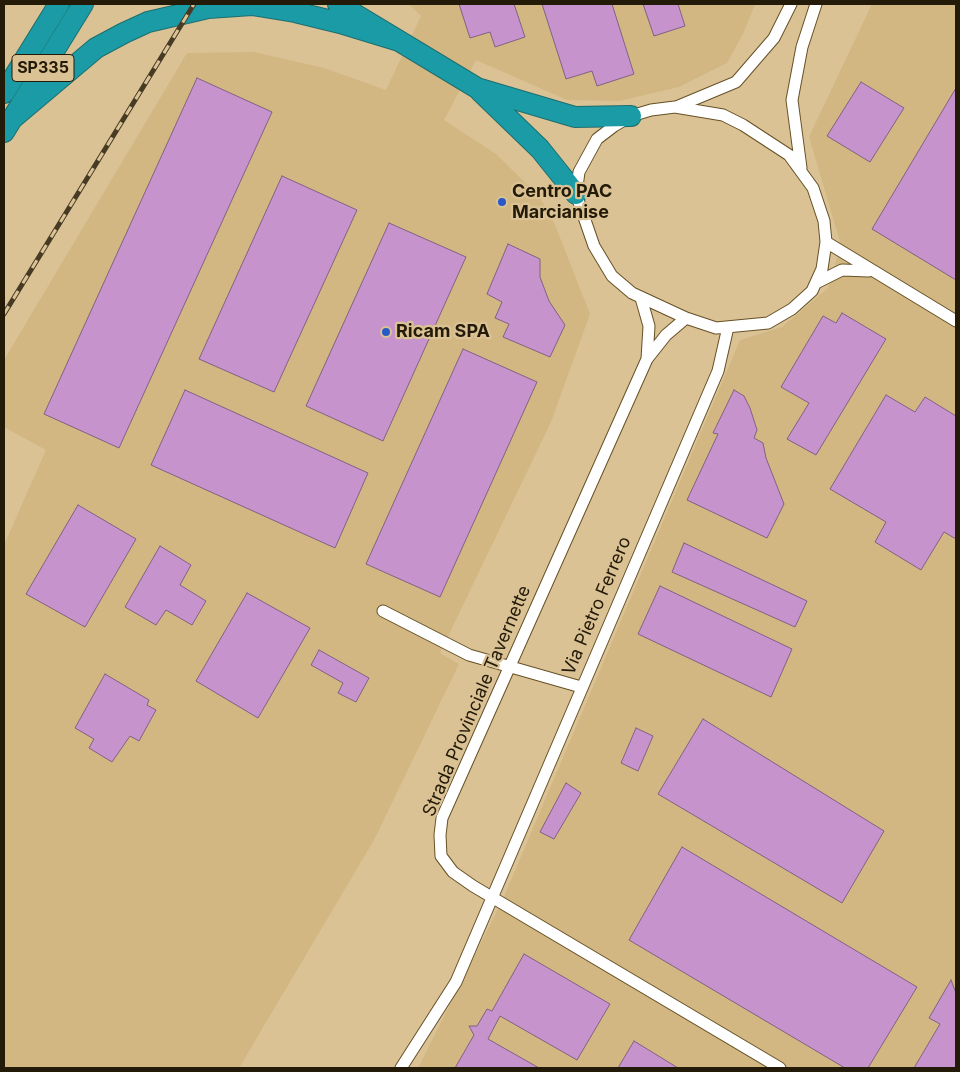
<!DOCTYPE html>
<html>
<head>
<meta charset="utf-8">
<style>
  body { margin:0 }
  #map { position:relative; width:960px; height:1072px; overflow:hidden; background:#dac295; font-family:Inter,sans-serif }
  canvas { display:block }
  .frame { position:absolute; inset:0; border:5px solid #231a08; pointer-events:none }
</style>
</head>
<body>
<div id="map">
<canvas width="960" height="1072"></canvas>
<div class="frame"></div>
</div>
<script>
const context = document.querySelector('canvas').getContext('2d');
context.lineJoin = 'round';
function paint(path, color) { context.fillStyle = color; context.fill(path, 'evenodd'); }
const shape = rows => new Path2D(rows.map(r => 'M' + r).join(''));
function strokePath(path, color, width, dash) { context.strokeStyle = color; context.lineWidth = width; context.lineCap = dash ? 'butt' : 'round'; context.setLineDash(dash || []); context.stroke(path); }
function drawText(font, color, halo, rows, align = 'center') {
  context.font = font + ' Inter,sans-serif'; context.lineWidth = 4.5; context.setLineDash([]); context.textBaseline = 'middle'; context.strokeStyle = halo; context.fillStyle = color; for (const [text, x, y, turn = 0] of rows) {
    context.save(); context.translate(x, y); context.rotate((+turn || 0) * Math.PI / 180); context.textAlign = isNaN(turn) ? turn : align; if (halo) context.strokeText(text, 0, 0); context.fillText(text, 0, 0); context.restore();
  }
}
const built = shape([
  [409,4,755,4,744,32,727,63,679,87,619,101,567,100,476,60,444,120,496,154,539,196,555,225,590,314,551,422,440,653,459,664,374,840,239,1068,4,1068,4,545,46,450,4,427,4,360,187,53,254,52,324,68,386,90,421,16],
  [872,4,956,4,956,1068,418,1068,503,899,740,340,782,327,828,288,841,245,809,137]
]);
const building = shape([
  [459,4,514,4,525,37,495,47,490,32,470,38,459,4],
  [542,4,612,4,634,74,597,86,592,71,566,79,542,4],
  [643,4,678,4,685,26,654,36,643,4],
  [197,78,272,112,119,448,44,414,197,78],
  [861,82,904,108,870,162,827,136,861,82],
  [956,88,956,280,872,229,956,88],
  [282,176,357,210,274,392,199,359,282,176],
  [389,223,466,257,383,441,306,406,389,223],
  [508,244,540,259,540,277,549,301,565,325,550,357,503,337,509,324,495,318,502,302,487,294,508,244],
  [842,313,886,339,816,455,787,439,809,403,781,387,823,316,836,323,842,313],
  [463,349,537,382,440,597,366,564,463,349],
  [185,390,368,473,335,548,151,465,185,390],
  [734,390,744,396,750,408,757,430,754,438,763,443,766,458,784,504,767,538,687,500,718,434,713,433,734,390],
  [886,395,915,412,925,397,956,416,956,539,944,532,921,570,875,542,886,522,830,489,886,395],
  [78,505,136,539,85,627,26,594,78,505],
  [684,543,807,601,795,627,672,572,684,543],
  [160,546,191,565,180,585,206,601,192,625,166,610,156,625,125,607,160,546],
  [660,586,792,649,771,697,638,634,660,586],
  [247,593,310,628,258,718,196,681,247,593],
  [319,650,369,678,356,702,338,693,343,683,311,665,319,650],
  [105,674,149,700,147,705,156,710,139,741,130,736,112,762,89,748,94,739,75,728,105,674],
  [703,719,884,831,842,903,658,794,703,719],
  [636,728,653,736,638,771,621,763,636,728],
  [566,783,581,793,554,839,540,832,566,783],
  [682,847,917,987,868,1068,845,1068,629,940,682,847],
  [524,954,610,1004,577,1060,500,1016,488,1039,539,1068,455,1068,474,1035,469,1026,477,1026,487,1009,492,1011,524,954],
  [951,980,956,993,956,1068,914,1068,940,1024,929,1018,951,980],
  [634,1041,678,1068,618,1068,634,1041]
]);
const street = shape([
  [675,107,723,115,743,125,789,155,813,188,824,221,826,242,822,269,812,291,792,309,768,323,716,328,686,318,632,293,612,276,594,246,576,194,579,172,597,139,614,126,631,116,651,110,675,107],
  [676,107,736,82,774,38,791,4],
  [801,168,792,100,802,47,816,4],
  [826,242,956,321],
  [816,283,842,270,869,271],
  [641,298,649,326,647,359],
  [686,318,666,335,647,359,442,818,440,835,441,856,453,872,473,886,780,1068],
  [383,611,469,655,581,687],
  [401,1068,456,982,718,371,728,327]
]);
const highway = shape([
  [338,4,477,88,575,117,631,116],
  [480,91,540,149,576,194],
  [4,93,59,4],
  [13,118,96,48,124,33,148,22,208,8,252,5,295,12,340,23,399,41],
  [4,132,83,4]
]);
const rail = shape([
  [4,314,194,4]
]);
const markers = [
  [502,202,5,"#2959c7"],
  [386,332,5,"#2959c7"]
];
const shields = [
  [43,68,62]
];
const shieldNames = [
  ["SP335",43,68]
];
const poiNames = [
  ["Centro PAC",512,192],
  ["Marcianise",512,213],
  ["Ricam SPA",396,332]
];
const streetNames = [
  ["Via Pietro Ferrero",597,606,-67],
  ["Strada Provinciale Tavernette",477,701,-67]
];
paint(built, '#d2b782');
paint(building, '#c793cc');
strokePath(building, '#816184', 1);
strokePath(street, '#665126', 13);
strokePath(highway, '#1e6e6e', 22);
strokePath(street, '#fff', 11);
strokePath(highway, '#1b9ba5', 20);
strokePath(rail, '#473b24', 5);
strokePath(rail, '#dac295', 3, [9]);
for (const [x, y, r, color] of markers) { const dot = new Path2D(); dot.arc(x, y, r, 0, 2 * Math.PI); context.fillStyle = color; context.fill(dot); strokePath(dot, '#dac295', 2); }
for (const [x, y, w] of shields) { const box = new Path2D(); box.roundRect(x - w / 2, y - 13.5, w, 27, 4); context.fillStyle = '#dac295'; context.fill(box); strokePath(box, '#231a08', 1); }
drawText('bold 16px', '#231a08', null, shieldNames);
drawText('bold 18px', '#231a08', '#dac295', poiNames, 'left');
drawText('18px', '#231a08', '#dac295', streetNames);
</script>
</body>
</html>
